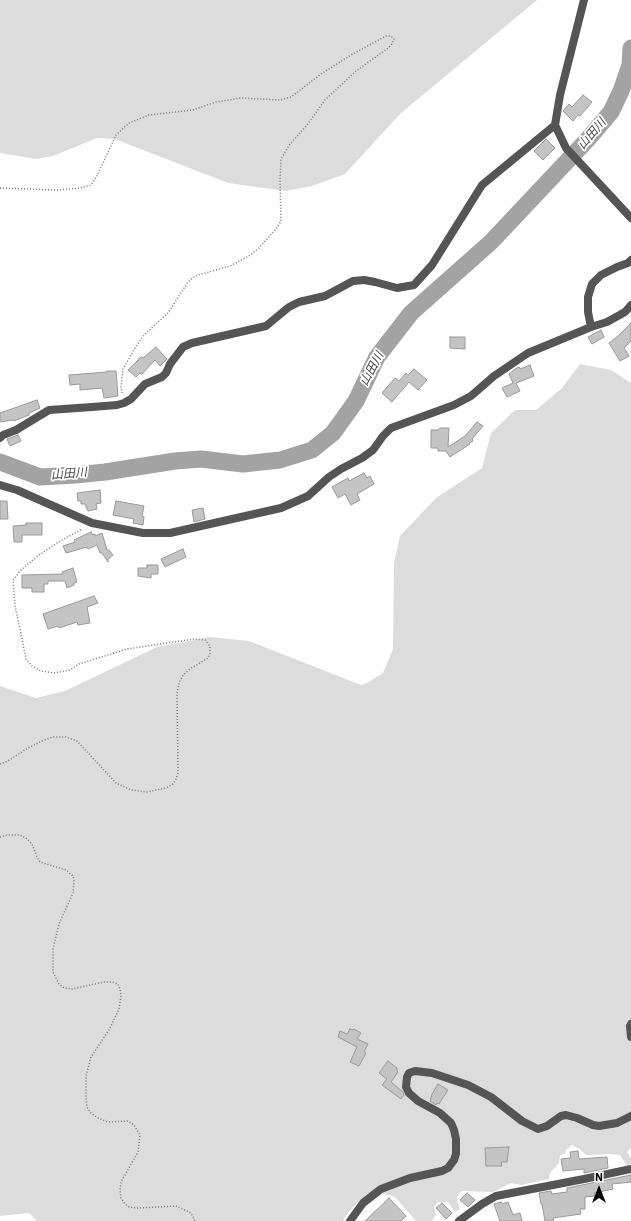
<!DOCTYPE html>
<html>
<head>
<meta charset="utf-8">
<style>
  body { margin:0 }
  #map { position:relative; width:631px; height:1221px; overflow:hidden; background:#fff; font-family:"IBM Plex Sans",sans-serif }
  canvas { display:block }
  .north { position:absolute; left:579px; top:1169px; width:40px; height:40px; -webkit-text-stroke:3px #fff; paint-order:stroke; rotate:0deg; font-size:11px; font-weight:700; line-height:16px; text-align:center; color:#000 }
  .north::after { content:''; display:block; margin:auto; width:14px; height:18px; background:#000; clip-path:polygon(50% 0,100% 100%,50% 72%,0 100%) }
</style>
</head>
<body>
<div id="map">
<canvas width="631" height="1221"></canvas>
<div class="north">N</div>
</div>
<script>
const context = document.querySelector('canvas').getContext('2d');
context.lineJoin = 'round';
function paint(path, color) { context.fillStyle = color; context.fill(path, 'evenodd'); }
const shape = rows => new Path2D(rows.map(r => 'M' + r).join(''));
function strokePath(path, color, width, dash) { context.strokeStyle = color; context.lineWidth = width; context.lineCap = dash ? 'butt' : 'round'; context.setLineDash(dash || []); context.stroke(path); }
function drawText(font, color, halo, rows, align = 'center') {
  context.font = font + ' "IBM Plex Sans","Noto Sans JP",sans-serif'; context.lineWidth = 3.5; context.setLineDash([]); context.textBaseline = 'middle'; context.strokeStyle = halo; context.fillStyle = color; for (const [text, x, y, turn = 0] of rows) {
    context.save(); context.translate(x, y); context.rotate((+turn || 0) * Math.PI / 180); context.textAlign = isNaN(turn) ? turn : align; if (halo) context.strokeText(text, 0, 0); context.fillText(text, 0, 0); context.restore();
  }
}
const green = shape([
  [0,0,537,0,401,113,345,174,312,186,286,191,228,183,115,139,97,138,53,156,36,159,0,153],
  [580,364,611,370,631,383,631,1148,627,1152,631,1158,631,1163,627,1166,620,1155,610,1154,586,1155,581,1150,572,1145,566,1150,565,1154,560,1155,559,1163,550,1173,549,1179,521,1185,511,1183,493,1192,462,1191,458,1195,457,1201,460,1209,455,1212,448,1202,438,1202,434,1207,436,1215,432,1221,416,1221,395,1197,373,1191,358,1202,347,1214,343,1221,37,1221,29,1213,0,1216,0,686,36,698,65,691,157,647,210,637,249,641,361,685,367,683,383,673,393,649,394,563,400,536,436,498,482,468,491,433,515,410,536,410,562,388]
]);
const river = shape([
  [0,462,40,477,75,475,105,472,175,461,201,459,243,464,280,460,312,450,333,433,356,401,377,357,411,313,491,242,588,139,611,112,621,91,630,65,631,48]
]);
const building = shape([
  [583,95,592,102,580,116,578,115,573,121,563,111,569,104,572,107,583,95],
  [546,139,555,148,543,160,534,151,546,139],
  [631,323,631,341,624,348,629,356,620,361,609,343,618,336,631,323],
  [601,330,604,337,592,344,588,337,601,330],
  [450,337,465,337,465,349,450,348,450,337],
  [156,347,167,359,160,366,155,360,142,374,140,373,136,377,128,370,141,357,143,358,156,347],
  [530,365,534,376,516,383,520,391,507,397,502,388,513,383,509,374,515,369,519,367,520,369,530,365],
  [414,369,427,380,418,390,409,382,392,402,382,393,395,378,399,381,406,373,408,375,414,369],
  [107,371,116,371,118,396,104,398,102,388,80,390,80,384,70,385,69,375,107,372,107,371],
  [37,400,40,408,29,413,29,415,14,421,13,420,0,422,0,413,37,400],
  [477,422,483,426,472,439,473,441,469,443,470,444,450,457,446,451,438,451,438,448,431,448,431,430,438,430,440,428,449,428,448,447,465,436,477,422],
  [18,435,21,441,10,446,7,439,18,435],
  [364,473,367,478,370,476,374,484,357,494,360,500,351,505,345,494,338,498,332,487,348,478,349,481,364,473],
  [100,490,101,503,96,504,97,509,88,511,85,504,81,504,81,501,78,501,77,493,100,490],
  [0,501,7,501,8,519,0,519,0,501],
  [116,501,144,506,142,516,144,517,143,525,133,523,134,519,113,515,116,501],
  [203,508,205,519,194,522,192,510,203,508],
  [26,523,42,523,42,535,22,535,22,542,14,542,13,526,26,525,26,523],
  [91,532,92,535,95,534,95,536,102,533,107,550,109,550,113,555,108,559,108,562,102,553,100,553,97,545,88,549,87,547,66,553,63,546,75,542,74,540,91,532],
  [183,549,186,557,165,567,161,559,183,549],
  [147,565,158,565,158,574,151,574,151,578,138,576,138,568,147,568,147,565],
  [73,568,77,582,74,583,74,585,67,588,65,581,48,581,48,584,44,584,44,592,32,592,32,588,22,588,22,575,63,574,62,572,73,568],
  [94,596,98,603,87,607,90,623,78,625,77,622,59,628,58,626,48,629,43,614,94,596],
  [350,1029,353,1030,354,1029,361,1033,357,1039,368,1044,364,1052,366,1053,359,1066,350,1062,357,1047,338,1037,340,1031,347,1034,350,1029],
  [388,1061,397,1068,397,1071,398,1072,391,1082,403,1092,404,1095,401,1099,382,1085,387,1079,379,1073,388,1061],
  [438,1084,448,1090,439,1104,437,1103,436,1105,430,1101,432,1094,438,1084],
  [509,1147,507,1162,501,1162,502,1166,486,1166,485,1148,509,1147],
  [578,1151,579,1159,607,1157,608,1168,584,1173,584,1169,563,1171,561,1159,571,1158,570,1152,578,1151],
  [631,1175,631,1182,612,1184,613,1189,594,1193,595,1196,585,1197,585,1209,580,1209,581,1214,553,1218,554,1221,545,1221,542,1204,541,1204,539,1193,551,1191,552,1194,567,1192,567,1188,631,1175],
  [467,1193,475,1200,468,1207,460,1200,467,1193],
  [389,1198,406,1216,401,1221,365,1221,389,1198],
  [501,1202,502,1204,508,1202,513,1215,520,1213,522,1221,500,1221,494,1204,501,1202],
  [442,1203,452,1213,446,1219,436,1208,442,1203]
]);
const path = shape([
  [0,188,57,190,80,188,91,185,97,176,116,135,129,123,149,115,193,110,216,102,241,98,280,100,291,97,321,74,351,55,386,36,391,36,394,39,392,44,387,49,356,71,325,100,307,125,290,144,281,159,280,180,281,221,276,229,258,249,249,256,230,266,195,276,188,282,168,313,144,335,135,348,123,369,121,387,122,393],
  [0,764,8,761,28,748,44,740,53,737,66,737,77,741,116,783,131,790,147,792,166,788,173,784,176,779,178,773,177,694,179,683,183,675,190,669,208,658,210,653,210,646,205,640,194,639,127,649,79,664,70,670,54,673,41,671,32,666,26,659,15,605,13,580,22,569,39,555,57,543,82,529],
  [0,837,7,835,20,835,26,838,32,844,37,857,40,862,66,870,73,876,74,880,73,893,59,924,53,949,53,972,59,984,64,988,72,989,104,982,112,982,118,984,120,989,121,996,119,1009,109,1030,91,1057,86,1076,86,1097,87,1107,91,1113,98,1118,108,1122,128,1121,134,1125,140,1135,138,1152,121,1182,120,1190,121,1198,125,1204,129,1207,137,1208,176,1206,191,1213,195,1221]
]);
const minor = shape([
  [584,0,560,95,555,125,566,148,631,218],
  [591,327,588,312,588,297,592,284,601,275,617,267,628,263,631,260],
  [0,438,3,435,16,430,49,410,92,407,117,405,124,403,131,399,145,384,162,377,166,373,170,364,183,347,192,343,266,326,289,307,299,302,325,296,353,281,364,280,375,282,397,288,414,285,432,265,482,185,555,125],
  [0,485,17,490,92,523,143,533,170,533,281,508,308,496,329,477,341,469,362,458,373,450,383,436,391,428,454,405,471,396,494,376,528,353,591,327,607,322,625,312,631,305],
  [631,1024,630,1026,631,1037],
  [350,1221,363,1203,381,1189,410,1178,442,1171,448,1168,454,1160,456,1154,456,1139,454,1130,451,1123,440,1113,418,1101,409,1093,406,1087,407,1077,409,1073,415,1071,432,1073,468,1085,491,1097,522,1121,538,1129,547,1126,561,1116,566,1115,577,1118,593,1125,599,1126,617,1123,631,1116],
  [459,1221,482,1204,496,1196,584,1179,631,1169]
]);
const waterNames = [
  ["山田川",592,134,-50],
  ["山田川",372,369,-62],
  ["山田川",69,474,-5]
];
paint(green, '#dcdcdc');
strokePath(river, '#a3a3a3', 17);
paint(building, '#c4c4c4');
strokePath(building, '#999', 1);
strokePath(path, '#777', 1.5, [1, 2]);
strokePath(minor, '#555', 8);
drawText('italic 12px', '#444', '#fff', waterNames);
</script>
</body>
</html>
